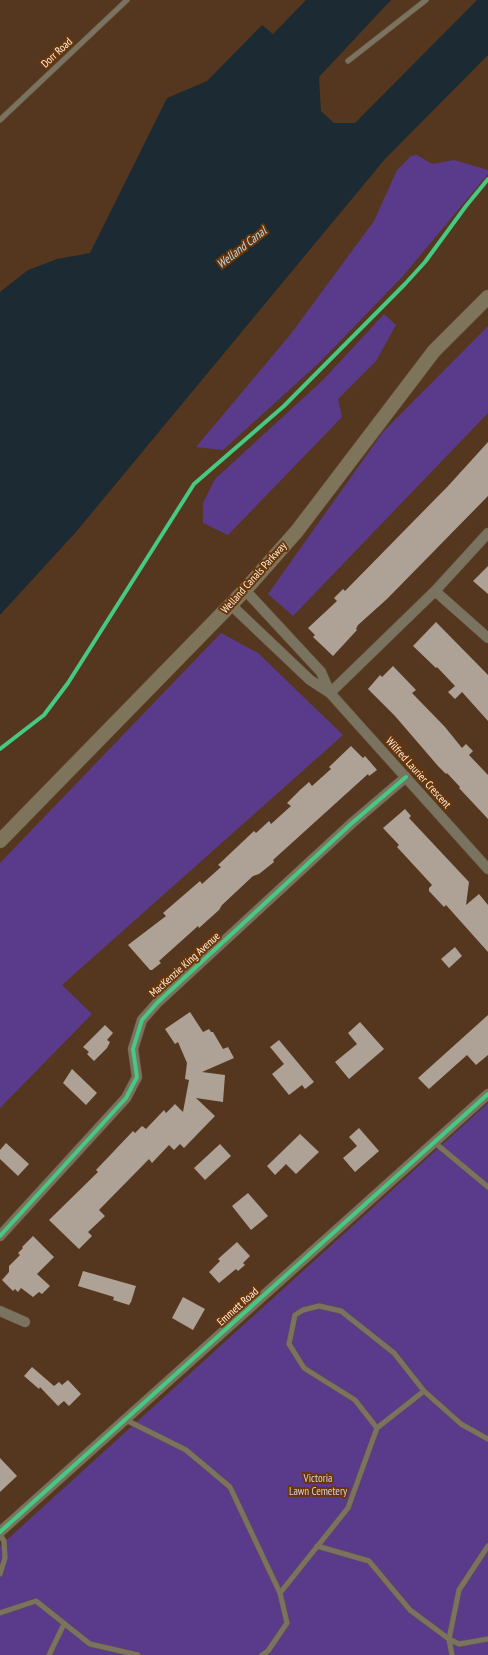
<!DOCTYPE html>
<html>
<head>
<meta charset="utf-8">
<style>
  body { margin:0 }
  canvas { display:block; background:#54371e }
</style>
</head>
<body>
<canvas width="488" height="1655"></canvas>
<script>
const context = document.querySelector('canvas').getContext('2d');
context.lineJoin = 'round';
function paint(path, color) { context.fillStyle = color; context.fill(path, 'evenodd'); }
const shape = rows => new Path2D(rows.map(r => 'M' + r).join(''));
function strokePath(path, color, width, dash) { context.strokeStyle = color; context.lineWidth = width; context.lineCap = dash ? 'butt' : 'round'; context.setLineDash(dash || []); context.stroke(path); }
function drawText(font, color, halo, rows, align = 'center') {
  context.font = font + ' "PT Sans Narrow",sans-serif'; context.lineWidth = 4; context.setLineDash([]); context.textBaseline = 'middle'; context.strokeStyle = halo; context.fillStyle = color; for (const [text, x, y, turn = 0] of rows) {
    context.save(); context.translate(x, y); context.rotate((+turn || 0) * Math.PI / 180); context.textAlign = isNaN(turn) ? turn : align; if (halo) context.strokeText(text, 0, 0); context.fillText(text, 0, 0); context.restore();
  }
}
const green = shape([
  [417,155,432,164,454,160,488,170,488,174,403,276,320,362,223,450,196,447,290,335,374,221,397,170,411,156],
  [384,314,396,325,376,361,338,399,342,417,228,535,203,523,203,503,215,479,323,380],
  [488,326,488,413,293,616,268,594,383,432],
  [221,633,258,653,343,735,62,985,92,1014,0,1108,0,863],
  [488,1103,488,1655,0,1655,0,1546]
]);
const water = shape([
  [306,0,391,0,319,77,321,111,334,123,355,123,477,0,488,0,488,55,385,159,76,532,0,615,0,292,28,270,57,259,90,253,167,98,207,81,262,25,273,34]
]);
const building = shape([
  [488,442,488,496,387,599,358,625,356,629,357,630,333,656,313,637,315,635,308,628,337,601,334,598,343,589,345,591,449,485],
  [488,566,488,594,473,581],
  [436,622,488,675,488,721,462,692,455,699,448,692,455,686,437,667,436,668,413,646],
  [393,666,416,690,412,693,445,727,462,748,466,744,473,751,469,755,488,775,488,819,459,788,460,787,447,773,446,774,438,766,395,716,368,689,380,675,382,677],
  [351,746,363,758,365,756,377,770,369,776,368,774,273,860,274,862,259,874,253,876,222,905,219,910,199,928,198,926,159,961,161,963,152,970,150,970,128,945,166,916,163,913,200,881,202,884,221,867,218,865,254,831,256,833,269,821,271,824,291,806,287,803,300,790,309,782,312,786,331,769,329,767],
  [405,809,411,816,409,818,469,882,466,905,479,894,488,905,488,952,446,905,444,907,429,891,429,888,432,885,397,847,399,845,383,828],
  [455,947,462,956,449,968,441,959],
  [190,1012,203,1032,209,1029,211,1032,213,1032,223,1049,228,1047,234,1058,202,1072,225,1075,223,1102,196,1098,215,1116,184,1148,180,1144,174,1150,169,1145,152,1163,149,1159,99,1210,105,1216,88,1232,92,1236,79,1249,49,1220,98,1172,96,1170,133,1131,135,1133,142,1126,146,1129,164,1110,166,1113,175,1104,183,1112,189,1080,185,1079,187,1063,178,1042,175,1044,165,1029],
  [488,1015,488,1055,476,1065,467,1055,429,1089,418,1078],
  [360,1022,384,1049,349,1079,335,1062,357,1044,348,1033],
  [105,1025,113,1033,107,1040,110,1042,107,1048,94,1061,87,1054,89,1052,83,1047],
  [279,1040,314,1082,305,1089,302,1085,289,1095,272,1074,284,1064,270,1047],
  [72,1069,97,1093,86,1105,63,1083],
  [359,1128,379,1151,355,1172,343,1158,357,1146,349,1137],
  [300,1134,319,1152,296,1174,286,1164,275,1175,267,1166],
  [6,1143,29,1164,18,1176,0,1159,0,1150],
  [220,1144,231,1156,205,1180,194,1168],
  [248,1193,268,1216,251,1230,232,1206],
  [33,1236,54,1257,37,1274,50,1286,42,1294,39,1292,33,1297,21,1288,18,1292,15,1289,13,1291,2,1280,9,1272,9,1266,20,1255,18,1253,23,1248,22,1247],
  [237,1242,250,1256,243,1263,245,1265,238,1271,236,1269,219,1283,209,1272,220,1261,218,1259],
  [83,1271,136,1286,131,1302,129,1305,113,1300,114,1297,78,1286],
  [183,1297,205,1309,193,1330,172,1318],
  [32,1367,54,1386,59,1382,62,1385,68,1380,81,1394,69,1406,64,1401,58,1406,40,1387,39,1389,24,1376],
  [0,1458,17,1476,0,1492]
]);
const lane = shape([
  [348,61,426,0],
  [0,120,127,0],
  [434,1142,488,1187],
  [126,1420,186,1450,230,1487,280,1593],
  [377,1428,424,1391,461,1424,488,1439],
  [0,1535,4,1541,5,1558,0,1574],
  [317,1546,369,1561,410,1610,449,1639,452,1655],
  [488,1546,459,1590,449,1639,459,1644,488,1639],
  [0,1613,36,1601,90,1644,138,1655],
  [49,1655,64,1624],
  [262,1655,268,1651,287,1623,280,1593,348,1508,377,1428,355,1400,304,1368,289,1344,295,1315,303,1310,319,1306,341,1311,394,1353,424,1391]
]);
const street = shape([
  [245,590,321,672,330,693],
  [435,591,488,638],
  [231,605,310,680,330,693,488,869],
  [330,693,435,591,488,533],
  [0,1236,126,1098,137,1077,133,1049,142,1020,157,1003,352,823,406,777],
  [0,1311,25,1322],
  [0,1532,488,1094]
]);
const secondary = shape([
  [0,841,245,590,297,531,434,351,488,297]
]);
const cycleway = shape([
  [0,749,44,715,68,683,194,484,284,406,405,284,425,262,466,206,488,179],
  [0,1236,126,1098,137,1077,133,1049,142,1020,157,1003,352,823,406,777],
  [0,1532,488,1094]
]);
const streetNames = [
  ["Dorr Road",57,53,-43],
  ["Welland Canals Parkway",254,578,-48],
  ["Wilfred Laurier Crescent",418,773,48],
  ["MacKenzie King Avenue",185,965,-42],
  ["Emmett Road",238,1307,-42]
];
const parkNames = [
  ["Victoria",318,1479],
  ["Lawn Cemetery",318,1492]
];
const waterNames = [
  ["Welland Canal",242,248,-38]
];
paint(green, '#5a3a8b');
paint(water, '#1c2b33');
paint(building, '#aea195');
strokePath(lane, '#67523f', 6);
strokePath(street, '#67523f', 11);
strokePath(secondary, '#67523f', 15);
strokePath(lane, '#7a735f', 5);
strokePath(street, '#7a735f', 10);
strokePath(secondary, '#7e745c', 14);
strokePath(cycleway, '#46c982', 4);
drawText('11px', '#fef0e8', '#6b3607', streetNames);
drawText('11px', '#d5cfeb', '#6b3607', parkNames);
drawText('italic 12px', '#bedbed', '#6b3607', waterNames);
</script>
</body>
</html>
